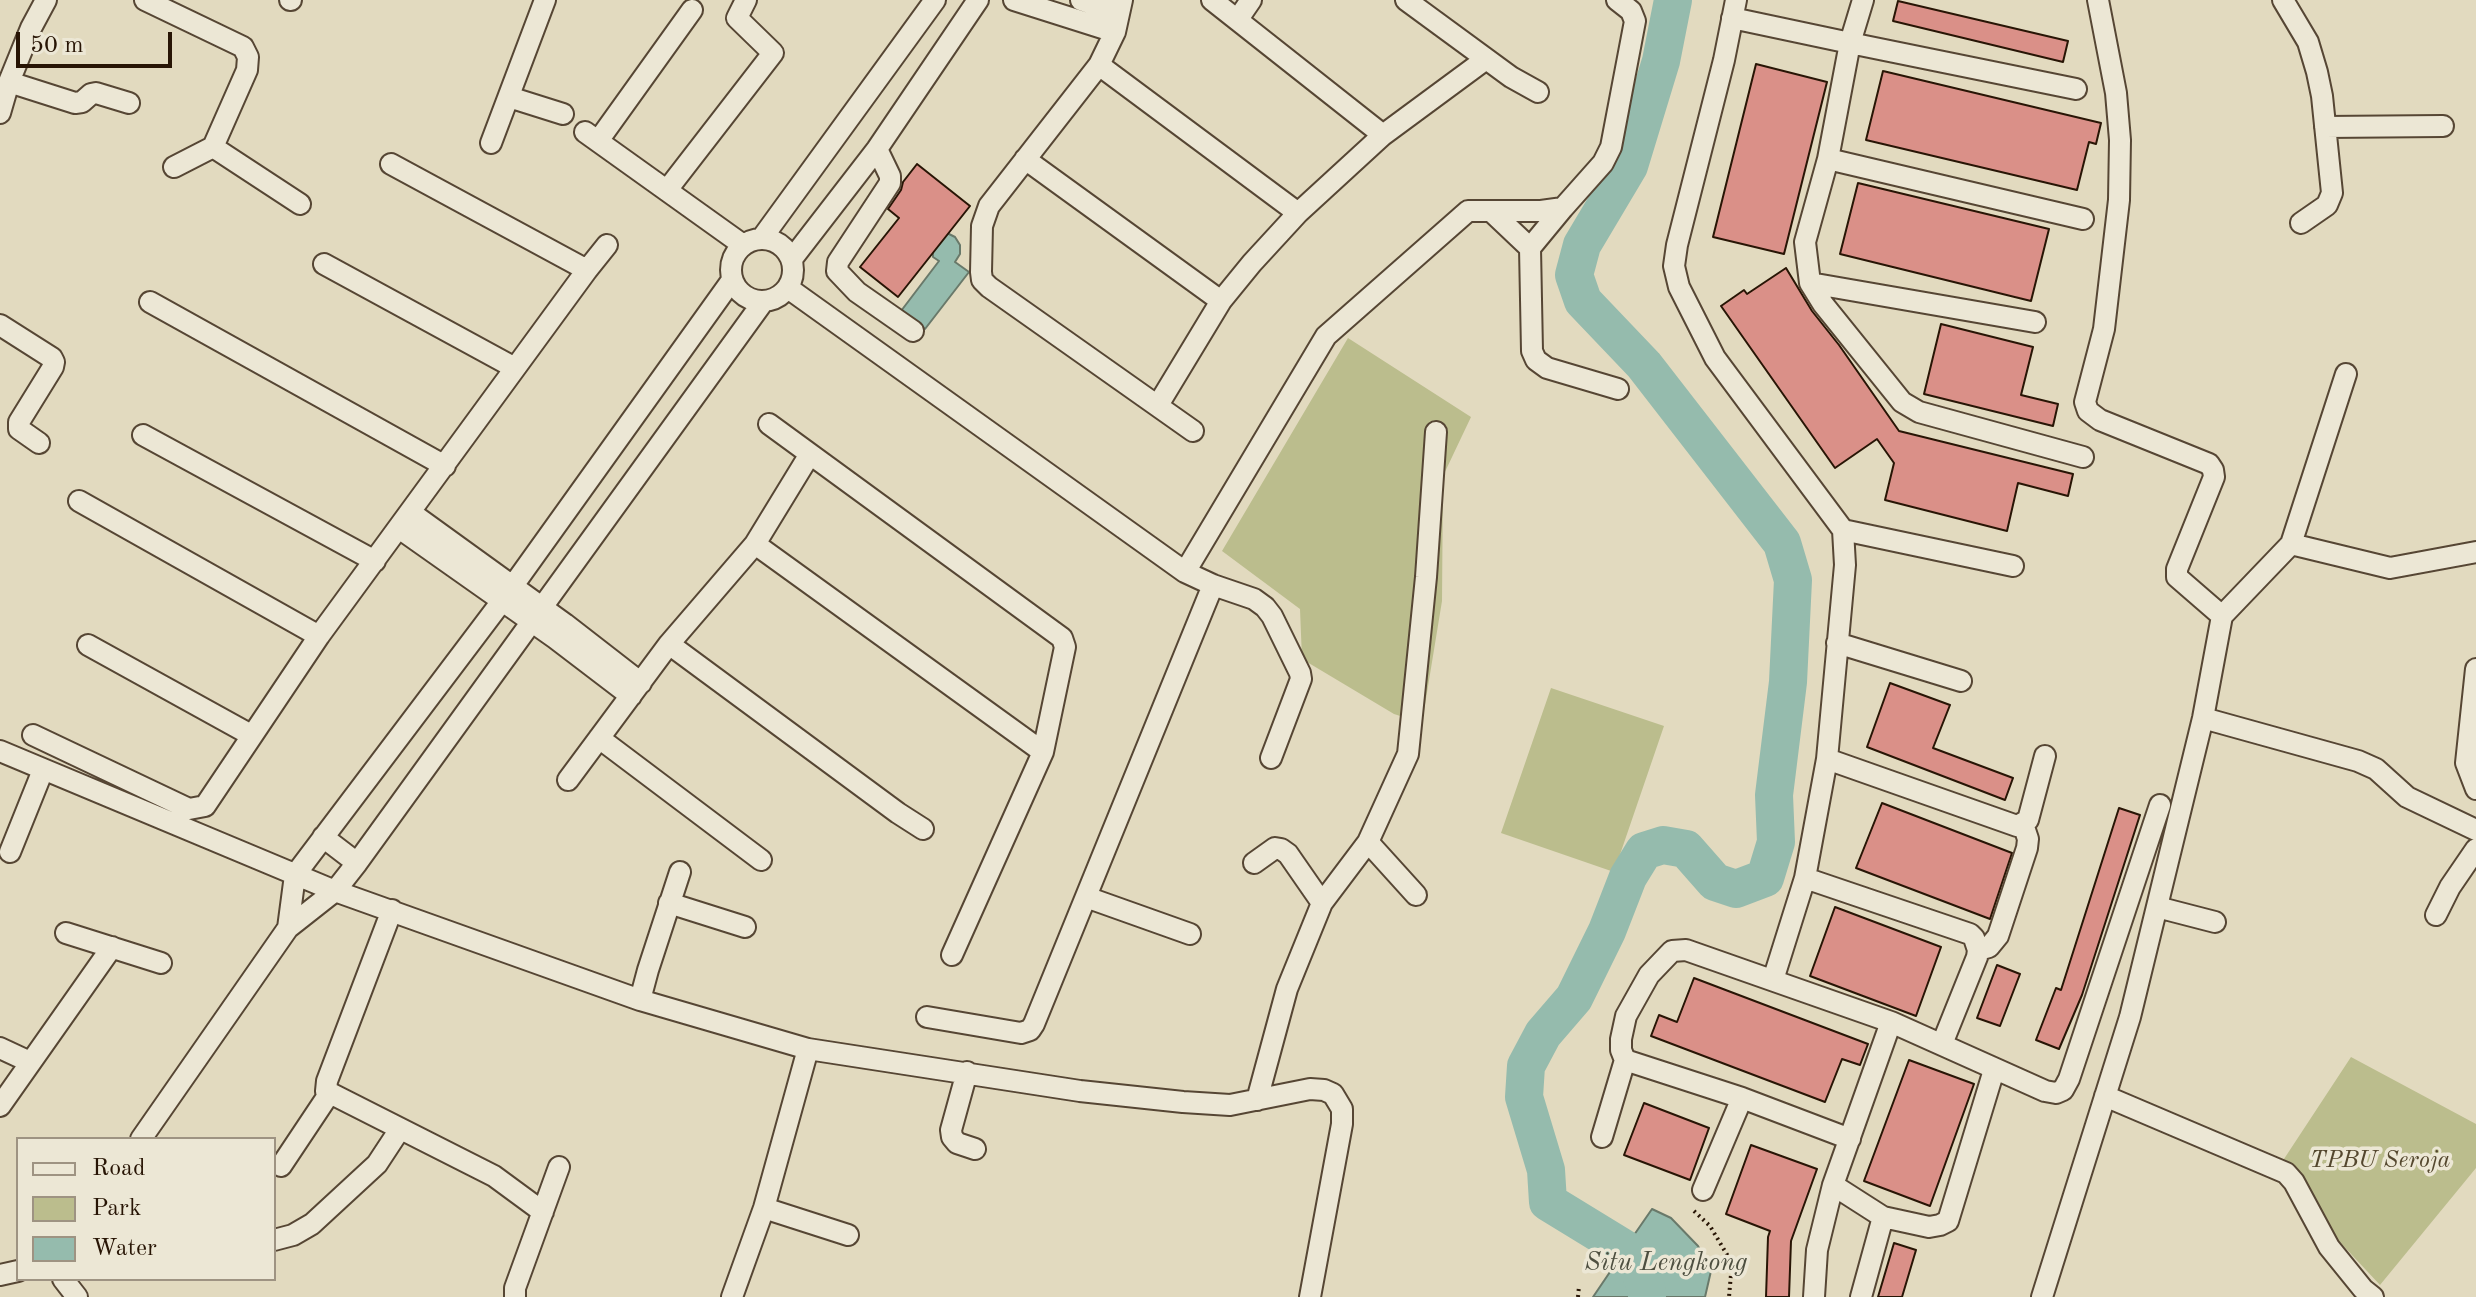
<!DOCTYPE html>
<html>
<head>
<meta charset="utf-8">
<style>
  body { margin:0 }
  #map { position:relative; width:2476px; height:1297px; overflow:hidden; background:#e2dabf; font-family:"Old Standard TT",serif }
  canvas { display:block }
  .legend { position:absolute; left:16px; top:1137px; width:260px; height:144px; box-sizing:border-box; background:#ece7d5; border:2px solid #9e9382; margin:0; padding:10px 14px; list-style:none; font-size:24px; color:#281505 }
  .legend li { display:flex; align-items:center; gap:16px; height:40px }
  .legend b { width:40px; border:2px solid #9e9382 }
  .scale { position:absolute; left:16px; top:32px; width:156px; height:36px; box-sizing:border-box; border:4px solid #281505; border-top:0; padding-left:10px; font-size:24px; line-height:28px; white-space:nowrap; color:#281505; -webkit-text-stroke:6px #ece7d5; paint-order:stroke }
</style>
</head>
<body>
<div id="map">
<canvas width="2476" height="1297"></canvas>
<ul class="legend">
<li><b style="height:10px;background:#ece7d5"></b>Road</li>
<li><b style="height:22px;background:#bbbd8d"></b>Park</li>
<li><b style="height:22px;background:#95bbad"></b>Water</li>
</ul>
<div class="scale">50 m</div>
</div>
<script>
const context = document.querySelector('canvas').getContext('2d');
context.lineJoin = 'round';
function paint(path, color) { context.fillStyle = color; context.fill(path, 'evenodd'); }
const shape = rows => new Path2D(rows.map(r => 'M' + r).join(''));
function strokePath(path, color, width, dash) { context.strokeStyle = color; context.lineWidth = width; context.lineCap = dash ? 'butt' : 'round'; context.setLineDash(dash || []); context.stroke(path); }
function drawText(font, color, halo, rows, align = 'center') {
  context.font = font + ' "Old Standard TT",serif'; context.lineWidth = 7; context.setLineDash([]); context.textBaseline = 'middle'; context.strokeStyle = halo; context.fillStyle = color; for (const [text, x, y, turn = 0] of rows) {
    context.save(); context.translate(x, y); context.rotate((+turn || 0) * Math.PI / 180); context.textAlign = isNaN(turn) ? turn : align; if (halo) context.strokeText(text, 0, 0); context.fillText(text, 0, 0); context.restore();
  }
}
const green = shape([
  [1348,338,1471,417,1443,476,1442,601,1422,723,1394,714,1302,659,1300,609,1222,551],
  [1551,688,1664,726,1614,872,1501,833],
  [2351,1057,2476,1124,2476,1168,2380,1285,2323,1224,2282,1162]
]);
const water = shape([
  [947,233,955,237,960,245,960,254,955,262,969,272,925,329,901,311,939,261,933,257,933,250,947,233],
  [1652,1209,1671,1218,1698,1246,1711,1271,1705,1297,1593,1297,1614,1266,1624,1264,1633,1254,1637,1243,1634,1235,1652,1209]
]);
const river = shape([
  [1647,1297,1647,1290,1633,1254,1548,1202,1546,1170,1524,1097,1526,1066,1543,1034,1574,998,1607,931,1628,877,1644,851,1663,845,1686,849,1715,882,1736,889,1765,878,1776,842,1774,795,1788,682,1793,580,1782,543,1644,365,1583,301,1574,275,1582,245,1629,166,1661,61,1673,0]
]);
const building = shape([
  [1898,1,2068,41,2063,62,1893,21,1898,1],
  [1756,64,1827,82,1784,254,1713,237,1756,64],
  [1883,71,2101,123,2096,144,2089,142,2077,190,1866,140,1883,71],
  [917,164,970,206,898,297,860,267,899,218,888,209,901,190,903,182,917,164],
  [1858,183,2049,229,2031,301,1840,254,1858,183],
  [1786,268,1812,311,1839,345,1899,431,2073,474,2068,496,2018,483,2007,531,1885,500,1894,463,1877,439,1835,468,1721,306,1744,290,1747,294,1786,268],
  [1941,324,2033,347,2021,395,2058,404,2053,426,1924,394,1941,324],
  [1890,683,1950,705,1933,748,2013,778,2005,800,1867,747,1890,683],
  [1882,803,2012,853,1990,919,1856,868,1882,803],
  [2119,808,2140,815,2082,995,2059,1049,2036,1040,2056,988,2061,990,2119,808],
  [1835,907,1941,947,1916,1016,1810,976,1835,907],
  [1997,965,2020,974,2000,1026,1977,1018,1997,965],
  [1694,978,1868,1044,1860,1065,1842,1059,1825,1102,1651,1036,1659,1015,1677,1022,1694,978],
  [1909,1060,1974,1084,1930,1206,1864,1181,1909,1060],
  [1644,1103,1709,1128,1690,1180,1624,1155,1644,1103],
  [1751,1145,1817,1169,1791,1241,1789,1297,1766,1297,1768,1237,1770,1231,1726,1214,1751,1145],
  [1894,1243,1916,1250,1902,1297,1878,1297,1894,1243]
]);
const path = shape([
  [1694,1211,1710,1226,1732,1263,1729,1297],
  [1578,1297,1579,1286]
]);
const minor = shape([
  [145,0,243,47,248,57,247,70,213,147,174,167],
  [290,0,291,0],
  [1014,0,1115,32],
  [1081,0,1119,13],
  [1122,0,1115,32,1099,65,989,206,982,226,981,272,982,280,989,287,1193,431],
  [1212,0,1383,135],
  [1406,0,1511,77,1538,92],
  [1736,0,1724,60,1677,245,1674,266,1679,287,1715,358,1843,530,1845,565,1827,759,1805,878,1773,980],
  [2283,0,2308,42,2317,72,2322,96,2332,193,2327,205,2301,223],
  [1732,18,1850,43,1863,0],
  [1238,19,1251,0],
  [1099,65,1298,213,1252,263,1221,301,1158,405],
  [9,82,75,103,82,102,91,94,96,93,129,103],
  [2076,89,1850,43,1828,159,1805,242,1810,283,1823,304,1902,402,1919,412,2083,457],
  [509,97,563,114],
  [0,113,9,82,31,28,46,0],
  [2325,127,2443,126],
  [585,132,743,245],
  [598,141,692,10],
  [491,143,545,0],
  [213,147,300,204],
  [877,149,890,176,890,183,838,262,837,271,857,292,913,331],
  [1025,159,1221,301],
  [1828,159,2083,219],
  [391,164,587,270],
  [667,190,773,53,737,18,746,0],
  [1492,212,1530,248,1532,351,1536,360,1547,368,1618,389],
  [1298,213,1383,135,1486,59],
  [762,238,935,0],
  '731 270a31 31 0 1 1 62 0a31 31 0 1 1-62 0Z',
  [1530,248,1563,208],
  [792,259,877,149,978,0],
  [324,264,515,368],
  [1810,283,2035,322],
  [788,288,1185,572,1213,585,1254,599,1265,607,1272,616,1300,673,1301,679,1271,758],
  [150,302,445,466],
  [0,325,52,358,54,362,53,367,19,422,19,429,39,443],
  [769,424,1062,638,1065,647,1043,752,952,955],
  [143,435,375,561],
  [79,501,319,636],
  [410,512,565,624,641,683],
  [399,528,555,638,631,696],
  [1843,530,2013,566],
  [755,544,1043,752],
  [2291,544,2346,374],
  [1185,572,1326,336,1468,211,1541,211,1563,208,1603,163,1611,147,1635,21,1631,11,1617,0],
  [2222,616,2291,544,2390,568,2476,552],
  [1837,643,1961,681],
  [669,644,898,813,923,829],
  [88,645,251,735],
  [2476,669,2466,763,2476,789],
  [2203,718,2358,761,2376,769,2407,797,2476,830],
  [33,735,189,809,205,806,319,636,587,270,607,245],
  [599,738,761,860],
  [0,751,335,891,640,1000,808,1049,1080,1091,1183,1102,1230,1105,1310,1089,1324,1090,1333,1094,1342,1109,1342,1124,1310,1297],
  [1827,759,2017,826,2028,820,2045,756],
  [568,780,669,644,755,544,810,454],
  [323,837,357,863],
  [1368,842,1416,895],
  [10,852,43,770],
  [1254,863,1275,848,1281,849,1288,854,1322,903],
  [1805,878,1970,934,1974,938,1978,950,1977,957,1942,1044],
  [1086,897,1190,934],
  [669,903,745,927],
  [2157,907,2215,922],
  [392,910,327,1081,326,1091,494,1176,543,1212],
  [2436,915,2450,887,2476,849],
  [288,928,295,875,502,601,732,280],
  [66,933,161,963],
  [1978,950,1989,947,1998,936,2027,848,2028,839,2023,824],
  [640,1000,648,970,680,872],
  [927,1017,1021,1033,1030,1030,1034,1024,1213,585],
  [0,1048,30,1062],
  [1625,1060,1742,1098,1850,1139],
  [967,1072,951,1130,952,1137,957,1143,975,1149],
  [2105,1096,2286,1173,2294,1182,2329,1247,2363,1289,2373,1297],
  [1257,1100,1287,989,1322,903,1368,842,1408,754,1426,577,1436,432],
  [0,1106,112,947],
  [1602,1137,1625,1060,1621,1050,1621,1039,1626,1016,1649,975,1672,951,1686,950,1891,1022,2045,1091,2056,1093,2063,1090,2069,1079,2160,805],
  [141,1139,288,928,335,891,357,863,763,302],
  [281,1166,329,1094],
  [1833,1185,1883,1217,1929,1227,1940,1225,1948,1221,1994,1070],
  [1703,1190,1742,1098],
  [764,1208,848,1235],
  [274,1240,293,1235,312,1224,377,1164,400,1129],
  [0,1275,18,1271],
  [63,1279,77,1297],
  [515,1297,515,1288,559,1167],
  [732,1297,764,1208,808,1049],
  [1814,1297,1817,1250,1833,1185,1891,1022],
  [1861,1297,1883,1217],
  [2042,1297,2130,1017,2203,718,2222,616,2177,577,2177,569,2214,477,2213,470,2209,464,2100,420,2088,411,2085,402,2104,329,2119,200,2120,140,2116,93,2098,0]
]);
const parkNames = [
  ["TPBU Seroja",2380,1161]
];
const waterNames = [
  ["Situ Lengkong",1666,1263]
];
paint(green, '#bbbd8d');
paint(water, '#95bbad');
strokePath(water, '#69796a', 2);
strokePath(river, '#95bbad', 38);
paint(building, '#da9088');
strokePath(building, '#281505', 2);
strokePath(minor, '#564634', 24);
strokePath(path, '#281505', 4, [2, 4]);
strokePath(minor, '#ece7d5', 20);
drawText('italic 24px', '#54472e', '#ece7d5', parkNames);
drawText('italic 26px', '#4e4f40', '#ece7d5', waterNames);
</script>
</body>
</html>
